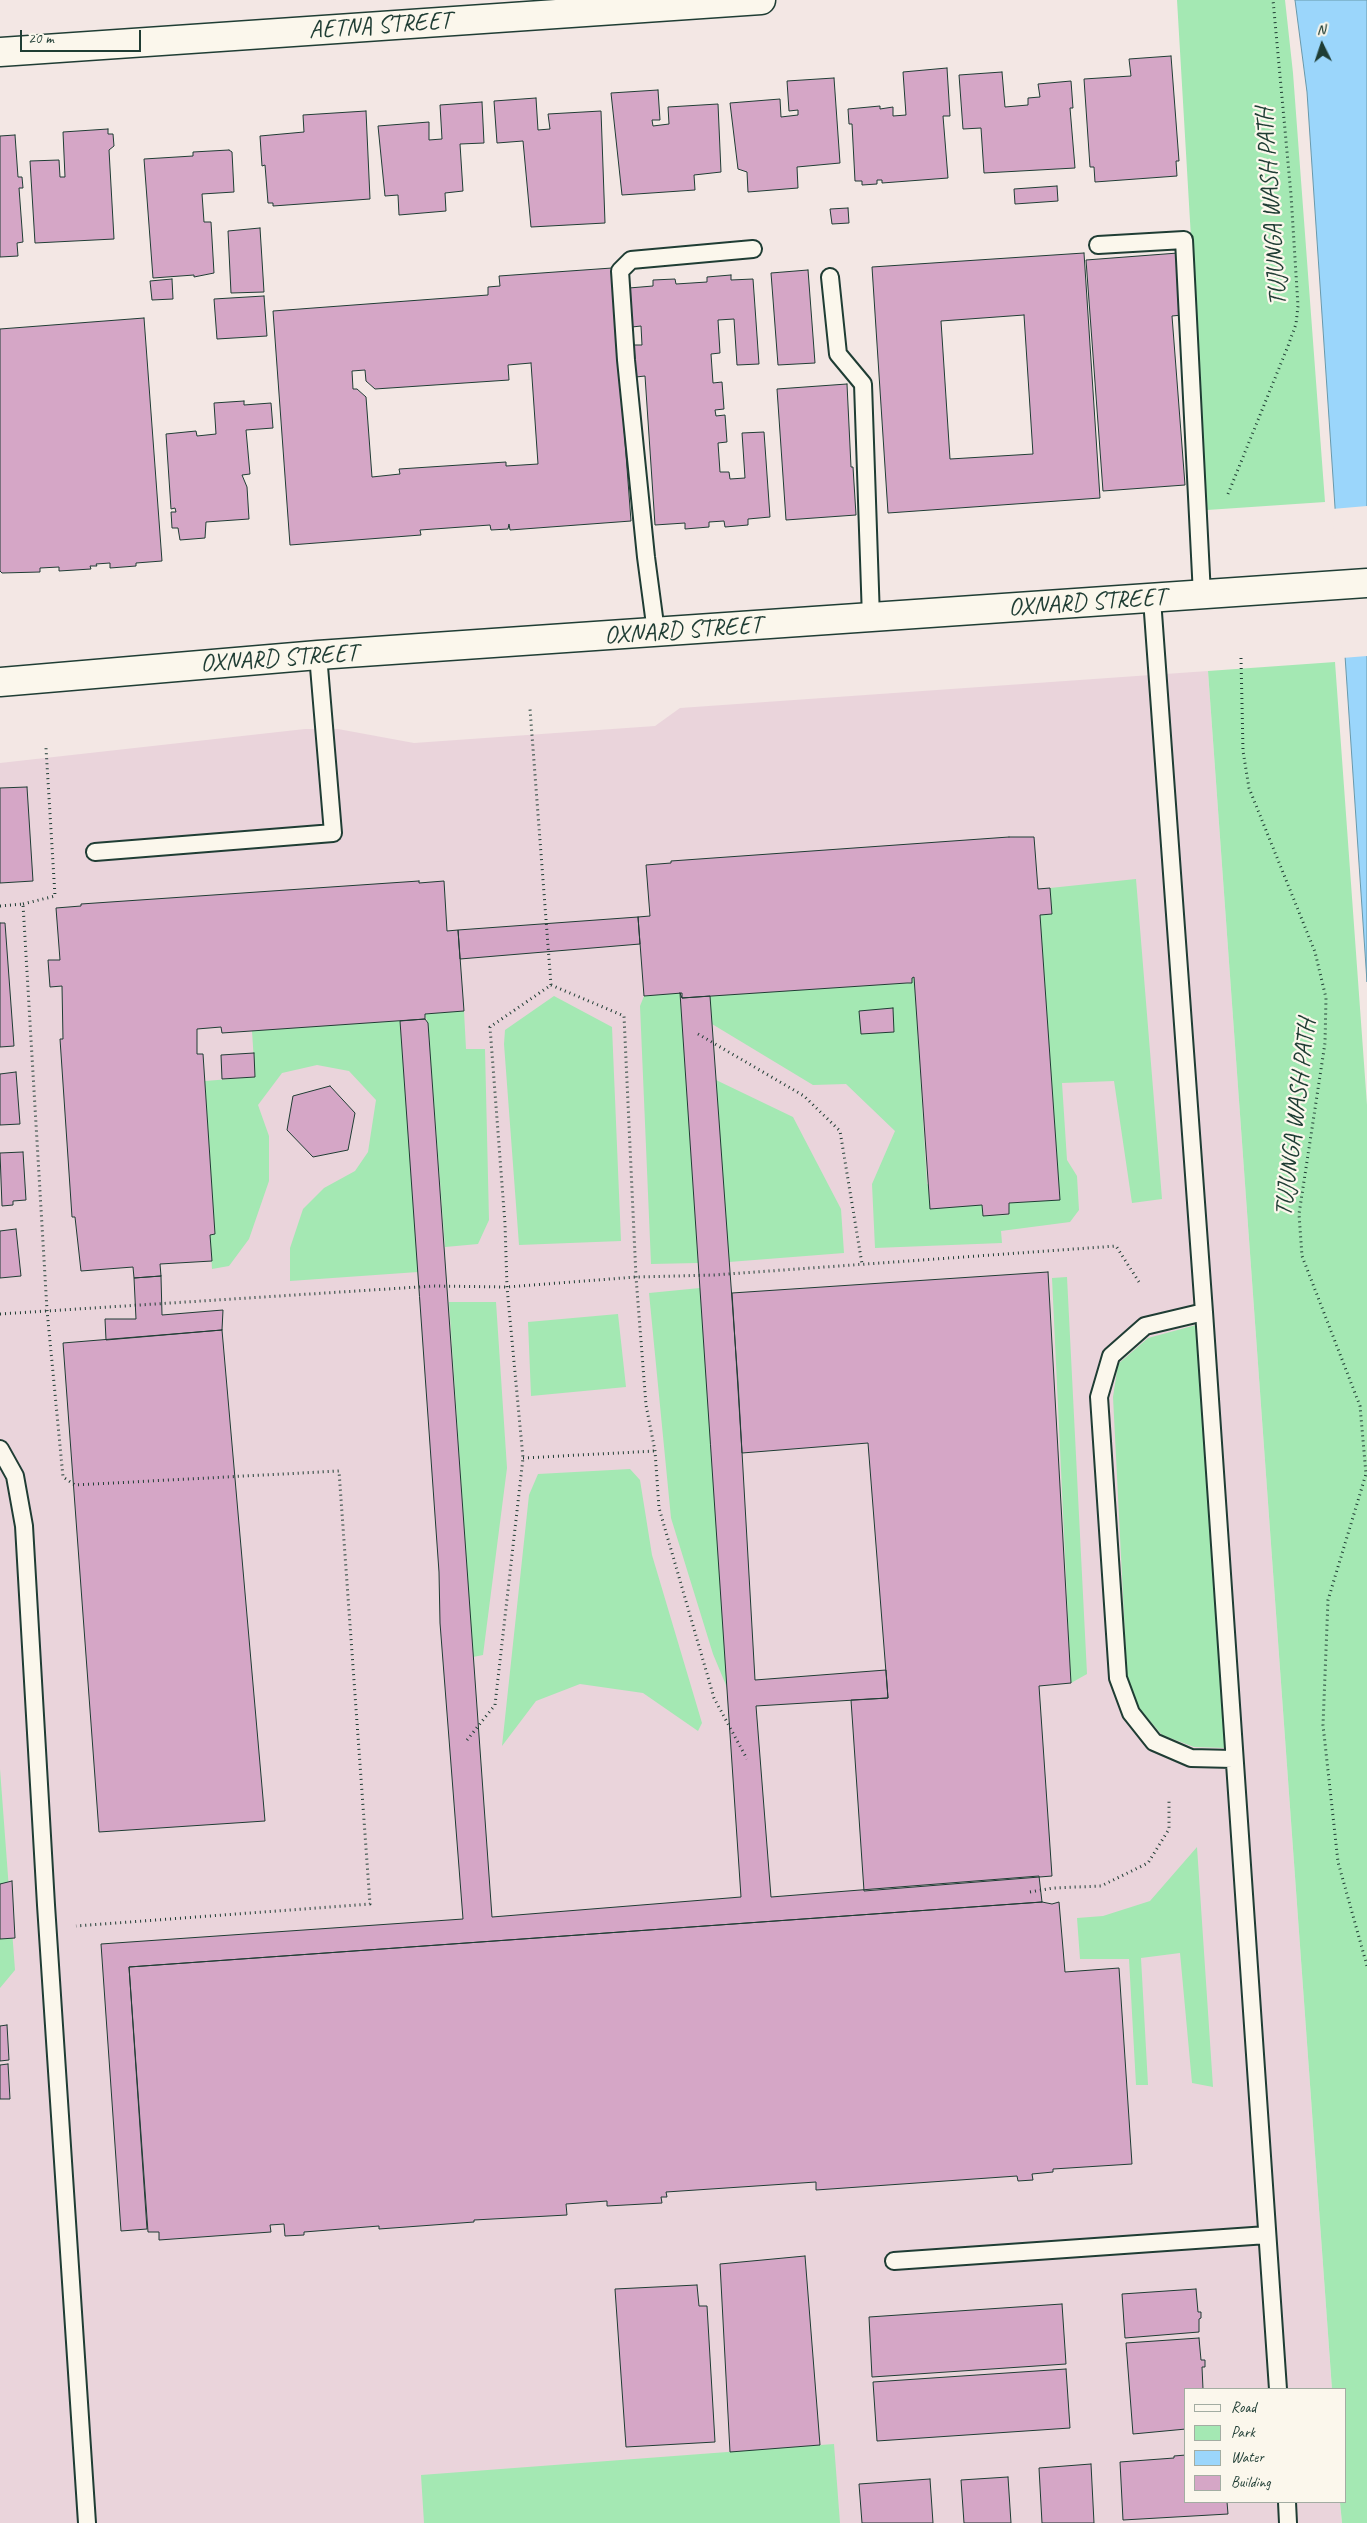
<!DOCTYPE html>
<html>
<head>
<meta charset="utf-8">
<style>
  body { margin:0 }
  #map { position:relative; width:1367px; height:2523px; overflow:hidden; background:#f3e7e4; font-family:Caveat,sans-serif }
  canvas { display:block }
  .legend { position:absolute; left:1184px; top:2388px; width:162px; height:115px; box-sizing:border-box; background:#fbf7ec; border:1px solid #a3ada2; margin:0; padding:6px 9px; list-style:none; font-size:15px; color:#1f3d34 }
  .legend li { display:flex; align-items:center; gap:10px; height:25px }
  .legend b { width:25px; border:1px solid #a3ada2 }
  .north { position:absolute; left:1297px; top:20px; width:50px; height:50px; -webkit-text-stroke:4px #fbf7ec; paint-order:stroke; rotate:356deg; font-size:14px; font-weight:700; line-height:20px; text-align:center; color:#1f3d34 }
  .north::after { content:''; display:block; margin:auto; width:18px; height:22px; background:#1f3d34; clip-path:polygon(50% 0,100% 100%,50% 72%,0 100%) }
  .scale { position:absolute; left:20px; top:30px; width:121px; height:22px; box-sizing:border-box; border:2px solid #1f3d34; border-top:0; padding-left:6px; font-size:15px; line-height:18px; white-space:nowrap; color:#1f3d34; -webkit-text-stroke:4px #fbf7ec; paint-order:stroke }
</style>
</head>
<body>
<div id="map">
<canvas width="1367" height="2523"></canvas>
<ul class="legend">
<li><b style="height:6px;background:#fbf7ec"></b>Road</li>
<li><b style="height:14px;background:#a4e8b3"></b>Park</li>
<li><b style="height:14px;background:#9bd6fb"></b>Water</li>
<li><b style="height:14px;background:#d5a6c6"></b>Building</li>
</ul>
<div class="north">N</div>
<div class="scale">20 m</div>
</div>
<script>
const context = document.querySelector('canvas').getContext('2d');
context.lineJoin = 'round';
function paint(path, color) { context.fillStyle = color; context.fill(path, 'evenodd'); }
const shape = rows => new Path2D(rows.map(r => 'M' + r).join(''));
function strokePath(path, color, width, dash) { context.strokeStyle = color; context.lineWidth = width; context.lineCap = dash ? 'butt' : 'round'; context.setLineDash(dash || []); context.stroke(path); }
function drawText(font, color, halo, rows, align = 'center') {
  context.font = font + ' Caveat,sans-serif'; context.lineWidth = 4.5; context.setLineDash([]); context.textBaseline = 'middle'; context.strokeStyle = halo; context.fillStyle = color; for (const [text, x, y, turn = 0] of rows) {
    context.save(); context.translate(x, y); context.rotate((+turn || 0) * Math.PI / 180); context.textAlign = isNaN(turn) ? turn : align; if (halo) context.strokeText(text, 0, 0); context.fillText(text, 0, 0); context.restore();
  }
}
const built = shape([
  [1208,671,1332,2389,1186,2389,1186,2502,1340,2502,1342,2523,0,2523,0,763,305,729,338,729,414,743,655,726,680,708]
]);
const green = shape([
  [1177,0,1285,0,1293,73,1325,502,1207,510],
  [1335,662,1367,1105,1367,2523,1342,2523,1340,2502,1346,2502,1346,2389,1332,2389,1208,671],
  [1136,879,1162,1199,1132,1203,1114,1081,1062,1083,1067,1160,1077,1176,1079,1210,1070,1222,1001,1231,1002,1243,875,1248,872,1184,895,1131,846,1084,813,1085,712,1024,710,996,912,983,912,978,914,977,927,1184,982,1205,983,1216,1009,1215,1009,1203,1060,1199,1040,915,1052,914,1050,888],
  [680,993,698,1263,651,1264,640,1006,644,996],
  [554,996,612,1027,621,1241,519,1245,504,1044,505,1030],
  [464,1011,466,1049,485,1049,489,1220,478,1244,445,1247,428,1024,425,1014],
  [400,1021,418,1272,290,1281,290,1248,303,1209,324,1188,355,1171,368,1152,376,1100,349,1071,317,1065,282,1073,258,1105,269,1136,269,1181,249,1239,229,1266,212,1269,210,1235,215,1233,205,1081,255,1077,252,1031],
  [716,1080,793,1117,841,1209,844,1253,729,1262],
  [1067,1277,1087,1674,1071,1683,1052,1278],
  [700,1288,728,1690,713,1654,671,1518,649,1293],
  [449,1302,496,1302,507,1468,483,1655,473,1657],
  [618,1314,626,1387,531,1396,528,1322],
  [1196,1325,1226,1748,1194,1747,1162,1735,1138,1707,1127,1676,1113,1397,1118,1364,1148,1338],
  [630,1469,640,1480,652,1555,702,1723,698,1731,643,1693,580,1684,536,1701,502,1746,529,1495,538,1474],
  [0,1769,15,1970,0,1988],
  [1197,1847,1213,2087,1192,2083,1180,1953,1141,1958,1148,2085,1136,2085,1129,1959,1080,1959,1077,1918,1103,1916,1150,1901],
  [834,2444,840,2523,424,2523,421,2475]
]);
const water = shape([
  [1295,0,1367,0,1367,982,1307,92,1295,0]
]);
const pier = shape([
  [1367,506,1367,656,1342,658,1332,509]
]);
const building = shape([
  [1171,56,1179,161,1176,161,1177,176,1095,182,1094,167,1090,167,1084,79,1131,76,1129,59,1171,56],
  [947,68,950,116,943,116,948,178,882,183,882,180,877,180,877,184,862,185,862,181,855,181,852,124,849,124,848,109,880,106,880,109,893,107,893,116,906,115,903,72,947,68],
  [1002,72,1005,107,1028,105,1028,98,1040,97,1038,84,1071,81,1073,108,1070,108,1075,168,984,173,981,128,963,129,959,75,1002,72],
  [834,78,840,163,797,167,798,188,748,192,747,172,738,169,730,103,780,99,781,117,798,115,798,110,789,111,787,81,834,78],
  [658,90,660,120,652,120,653,126,669,124,668,107,718,104,721,172,694,175,695,190,622,195,611,93,658,90],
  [536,98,538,130,550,129,548,114,601,111,605,223,531,227,523,141,497,143,494,101,536,98],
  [482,102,484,143,460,144,463,191,445,193,446,211,399,215,398,195,385,196,378,126,429,122,429,140,442,139,440,105,482,102],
  [366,111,370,199,273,206,273,203,268,203,265,165,262,166,260,136,304,132,303,115,366,111],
  [108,129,108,134,113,134,114,146,109,150,114,239,35,243,30,161,59,160,60,177,65,177,63,132,108,129],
  [15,135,18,177,22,177,23,188,19,188,23,242,17,243,18,256,0,257,0,136,15,135],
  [229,150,232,152,234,192,202,194,204,222,211,222,214,273,194,277,194,275,153,278,144,159,193,156,193,152,229,150],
  [1057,186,1058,201,1015,204,1014,189,1057,186],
  [848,208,849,223,832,224,830,209,848,208],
  [260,228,264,292,231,293,228,231,260,228],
  [1084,253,1100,498,888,513,872,267,1084,253],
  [1024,315,1033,454,950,459,941,321,1024,315],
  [1178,253,1182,315,1172,316,1185,485,1103,491,1086,260,1178,253],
  [612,268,631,521,510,530,509,524,508,529,491,530,490,525,420,530,421,535,290,545,273,311,488,295,488,287,500,286,499,276,612,268],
  [531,363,538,464,506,466,506,462,399,469,400,474,372,477,366,397,357,389,353,389,352,371,365,370,366,381,375,389,509,380,508,365,531,363],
  [808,270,815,363,778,365,771,273,808,270],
  [731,275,731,280,753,279,759,364,737,365,734,319,718,320,720,353,711,354,713,383,722,382,724,409,715,410,716,416,725,415,727,442,718,443,720,472,729,472,730,479,745,478,742,433,764,432,770,517,748,519,748,525,725,527,724,521,709,522,709,527,685,529,685,523,655,525,645,376,636,377,634,345,642,345,641,326,632,327,629,288,653,286,653,280,675,279,676,284,707,282,707,277,731,275],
  [172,279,173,299,152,300,150,281,172,279],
  [264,296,267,336,217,339,214,299,264,296],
  [144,318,162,561,136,563,136,566,110,568,110,563,96,564,97,566,90,566,91,569,59,571,59,567,40,568,40,572,2,573,0,571,0,329,144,318],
  [847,384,851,467,853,467,856,515,786,520,777,389,847,384],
  [244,401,244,405,271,403,273,428,246,430,250,474,242,475,247,487,249,519,206,522,205,538,180,540,178,528,172,528,171,512,176,512,175,508,171,509,166,434,196,431,197,436,216,434,214,403,244,401],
  [27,787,33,881,0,883,0,788,27,787],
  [1009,837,1034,837,1038,889,1050,888,1052,914,1040,915,1060,1200,1009,1203,1009,1214,983,1216,982,1205,930,1209,914,977,912,978,912,983,907,983,682,998,682,993,644,996,638,917,650,916,646,865,671,863,671,861,1009,837],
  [419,881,419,883,444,881,447,931,458,930,464,1011,425,1014,425,1019,222,1033,221,1027,197,1029,197,1054,203,1054,215,1234,210,1235,212,1261,160,1264,161,1276,134,1278,133,1267,81,1271,75,1217,72,1217,60,1039,63,1039,62,986,50,987,48,960,60,960,56,908,81,906,81,904,419,881],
  [638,917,640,944,460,959,458,930,638,917],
  [0,923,5,923,14,1046,0,1047,0,923],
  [680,993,682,998,710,996,738,1382,755,1680,886,1670,888,1698,756,1706,771,1897,1039,1876,1042,1902,129,1967,147,2229,121,2231,101,1944,463,1919,440,1623,439,1572,400,1021,425,1019,428,1023,492,1917,741,1897,680,993],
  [893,1008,894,1032,861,1034,859,1011,893,1008],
  [254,1053,255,1077,222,1079,221,1055,254,1053],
  [16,1072,20,1124,0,1125,0,1074,16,1072],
  [330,1086,355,1113,348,1150,313,1157,287,1130,293,1096,330,1086],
  [23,1152,26,1200,13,1201,13,1205,2,1206,0,1153,23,1152],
  [16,1229,21,1276,0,1278,0,1231,16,1229],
  [1048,1272,1071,1683,1039,1686,1052,1876,864,1891,851,1700,888,1698,868,1443,742,1453,732,1293,1048,1272],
  [161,1276,162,1315,223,1310,222,1330,106,1340,105,1319,136,1319,134,1278,161,1276],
  [222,1330,265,1821,99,1832,63,1343,222,1330],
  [12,1881,15,1938,0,1939,0,1884,12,1881],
  [1042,1902,1052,1904,1059,1902,1065,1972,1119,1968,1132,2164,1053,2169,1053,2172,1032,2174,1033,2180,1018,2181,1017,2176,816,2190,816,2182,666,2192,667,2197,661,2197,662,2203,607,2206,607,2201,566,2204,567,2215,474,2220,474,2222,379,2229,379,2226,304,2232,304,2235,285,2236,284,2224,270,2225,271,2232,159,2240,159,2232,148,2232,129,1967,1042,1902],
  [7,2025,9,2060,0,2061,0,2026,7,2025],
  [8,2064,10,2099,0,2099,0,2065,8,2064],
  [805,2256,820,2445,730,2452,720,2264,805,2256],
  [697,2285,699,2306,707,2306,715,2442,626,2447,615,2289,697,2285],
  [1196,2289,1198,2312,1201,2312,1201,2318,1199,2319,1199,2332,1125,2338,1122,2294,1196,2289],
  [1062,2304,1066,2364,872,2377,869,2317,1062,2304],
  [1199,2338,1201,2360,1205,2360,1205,2367,1202,2367,1203,2389,1186,2389,1186,2429,1133,2434,1126,2343,1199,2338],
  [1066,2369,1070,2428,877,2441,873,2382,1066,2369],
  [1186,2455,1186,2502,1227,2502,1228,2514,1123,2520,1120,2462,1174,2458,1174,2456,1186,2455],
  [1091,2464,1094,2523,1042,2523,1039,2468,1091,2464],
  [1008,2477,1011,2523,964,2523,961,2480,1008,2477],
  [930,2479,933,2523,862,2523,859,2484,930,2479]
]);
const path = shape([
  [1228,494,1288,346,1296,324,1298,306,1291,195,1273,0],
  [1241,658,1243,751,1249,788,1315,952,1326,998,1325,1043,1299,1214,1302,1256,1360,1406,1366,1474,1328,1600,1323,1725,1338,1862,1367,1966],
  [23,904,55,896,46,748],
  [0,906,23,904,47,1310,63,1477,75,1485,339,1471,370,1904,76,1926],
  [551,985,624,1016,636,1277,646,1405,655,1451,659,1508,714,1698,747,1759],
  [698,1034,804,1096,840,1131,862,1264],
  [0,1314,434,1286,507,1287,636,1277,714,1275,1116,1246,1139,1282],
  [523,1458,655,1451],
  [467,1740,495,1705,523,1458,507,1287,505,1224,490,1027,551,985,530,709],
  [1030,1892,1053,1888,1101,1886,1148,1863,1169,1829,1169,1801]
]);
const service = shape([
  [1098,245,1184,240,1202,595],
  [830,277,838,354,863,384,871,618],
  [1152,599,1204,1312,1278,2389],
  [656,632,646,557,626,360,620,271,631,260,753,249],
  [95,852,333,833,318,655],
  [1204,1312,1145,1326,1111,1356,1099,1397,1118,1678,1131,1713,1154,1742,1191,1758,1233,1759],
  [0,1449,15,1476,24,1526,46,1905,87,2523],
  [894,2261,1267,2235],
  [1287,2502,1288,2523]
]);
const minor = shape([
  [0,52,761,0]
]);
const secondary = shape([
  [0,682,318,655,1367,583]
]);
const streetNames = [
  ["AETNA STREET",380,26,-4],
  ["TUJUNGA WASH PATH",1272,207,-94],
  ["OXNARD STREET",1087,603,-4],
  ["OXNARD STREET",683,631,-4],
  ["OXNARD STREET",279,659,-4],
  ["TUJUNGA WASH PATH",1296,1118,-83]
];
paint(built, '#ead4db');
paint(green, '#a4e8b3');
paint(water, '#9bd6fb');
strokePath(water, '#6999ab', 1);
paint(pier, '#f3e7e4');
paint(building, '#d5a6c6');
strokePath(building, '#1f3d34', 1);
strokePath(service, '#1f3d34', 20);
strokePath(minor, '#1f3d34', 31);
strokePath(secondary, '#1f3d34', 31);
strokePath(path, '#1f3d34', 3, [1, 4]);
strokePath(service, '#fbf7ec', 16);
strokePath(minor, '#fbf7ec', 28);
strokePath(secondary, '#fbf7ec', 28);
drawText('25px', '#1f3d34', '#fbf7ec', streetNames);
</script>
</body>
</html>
